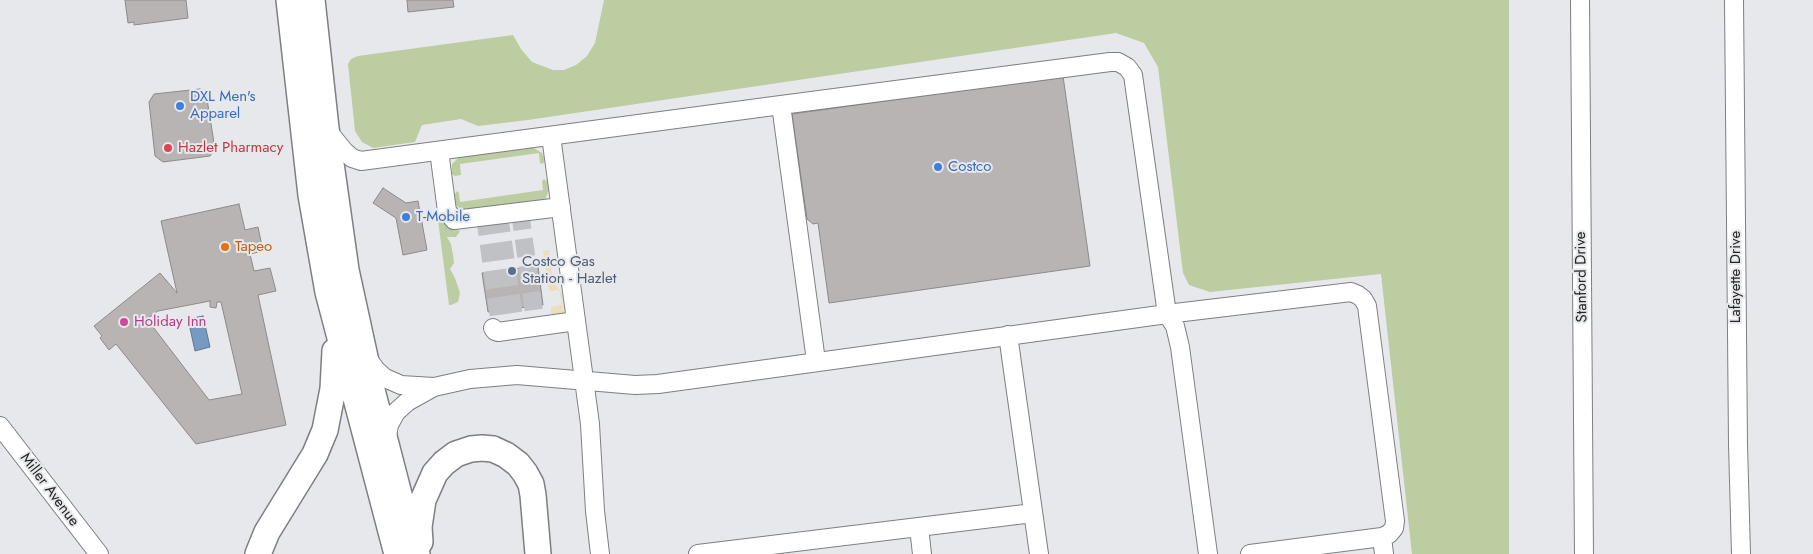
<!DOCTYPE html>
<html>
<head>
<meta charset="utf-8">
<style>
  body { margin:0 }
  canvas { display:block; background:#e7e8eb }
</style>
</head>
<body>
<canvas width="1813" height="554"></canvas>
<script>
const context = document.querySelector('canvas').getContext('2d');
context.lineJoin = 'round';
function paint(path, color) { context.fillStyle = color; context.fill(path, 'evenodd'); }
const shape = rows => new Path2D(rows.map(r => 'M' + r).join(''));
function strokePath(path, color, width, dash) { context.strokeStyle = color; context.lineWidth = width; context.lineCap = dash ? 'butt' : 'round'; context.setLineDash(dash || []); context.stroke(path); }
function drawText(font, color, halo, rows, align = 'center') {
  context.font = font + ' Jost,sans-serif'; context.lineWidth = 4; context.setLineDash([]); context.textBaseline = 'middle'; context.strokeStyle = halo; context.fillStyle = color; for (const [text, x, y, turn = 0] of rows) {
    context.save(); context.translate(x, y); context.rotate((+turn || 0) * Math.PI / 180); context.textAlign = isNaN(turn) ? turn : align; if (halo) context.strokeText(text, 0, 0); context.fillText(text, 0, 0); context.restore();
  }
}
const green = shape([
  [604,0,1509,0,1509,554,1412,554,1381,274,1210,292,1189,285,1183,273,1158,67,1144,43,1116,33,528,120,478,126,461,119,422,125,415,142,373,148,362,142,355,131,348,64,351,59,358,56,513,35,521,49,532,62,553,70,564,70,576,65,587,56,595,43],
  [532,147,542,153,545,159,543,164,540,163,539,153,460,164,461,175,455,176,452,174,452,164,460,156],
  [544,179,547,181,549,190,545,200,462,211,455,204,454,196,457,191,459,193,460,202,543,190,542,181],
  [438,212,447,225,460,231,456,237,447,237,451,244,453,255,454,263,450,269,455,278,460,293,458,302,451,305,449,305,438,220]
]);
const sand = shape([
  [549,250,553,282,562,293,564,316,553,316,551,313,551,307,562,305,560,292,558,290,549,291,543,251]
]);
const water = shape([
  [203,316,210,347,195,351,188,319,203,316]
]);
const building = shape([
  [125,0,186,0,188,18,134,25,134,22,128,23,125,0],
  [407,0,453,0,454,7,408,12,407,0],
  [1063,76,1090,266,829,303,818,223,813,224,807,219,792,114,1063,76],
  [200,89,206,93,215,149,210,156,163,162,155,156,149,102,154,94,200,89],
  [383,188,406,203,418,201,427,250,403,255,396,218,373,203,383,188],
  [239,204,245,230,258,227,263,251,250,254,254,271,270,268,276,291,258,295,286,425,196,444,116,344,109,350,100,338,102,336,94,326,160,273,177,293,161,221,239,204],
  [210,301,210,307,216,308,217,302,221,302,242,394,209,400,147,319,158,311,210,301],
  [538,266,543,305,488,312,482,273,538,266]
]);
const minorTunnel = shape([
  [520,212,536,327],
  [499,215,516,330],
  [485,217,501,332]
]);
const minor = shape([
  [1580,0,1584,554],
  [1734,0,1738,444,1741,554],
  [781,105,1110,62,1118,62,1127,67,1133,75,1167,314,1351,292,1358,295,1363,299,1367,306,1395,521,1394,528,1389,534,1382,537,1250,554],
  [327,130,344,151,352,158,361,161,781,105,816,361],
  [551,136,590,424,595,511,600,554],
  [439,151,447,211,454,220,561,207],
  [493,328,495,331,498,332,576,321],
  [1008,335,1039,554],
  [366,356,376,370,385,378,401,385,434,387,470,379,517,375,635,385,658,384,1167,314,1175,326,1180,347,1208,554],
  [0,426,99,554],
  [386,441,389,425,396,412,407,402,434,387],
  [919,527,922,554],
  [1382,537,1384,554],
  [698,554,1033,513]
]);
const highway = shape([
  [289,0,311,195,328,292,397,554],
  [312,0,326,128,346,270,373,394,402,506,417,554],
  [420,542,419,527,423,500,435,473,444,463,456,454,471,449,482,448,493,449,506,455,518,464,525,473,531,484,533,495,538,554],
  [258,554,267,532,315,454,325,430,333,389,335,351]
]);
const markers = [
  [180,106,5,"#3f7fe0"],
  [168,148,5,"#e0444e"],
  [938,167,5,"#3f7fe0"],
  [406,217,5,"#3f7fe0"],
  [225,247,5,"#e8710a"],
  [512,271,5,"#5c6f8a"],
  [124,322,5,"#d1479c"]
];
const shopNames = [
  ["DXL Men's",190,97],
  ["Apparel",190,114],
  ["Costco",948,167],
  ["T-Mobile",416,217]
];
const healthNames = [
  ["Hazlet Pharmacy",178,148]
];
const foodNames = [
  ["Tapeo",235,247]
];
const serviceNames = [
  ["Costco Gas",522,262],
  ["Station - Hazlet",522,279]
];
const streetNames = [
  ["Stanford Drive",1582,277,-91],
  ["Lafayette Drive",1736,277,-90],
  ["Miller Avenue",49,490,53]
];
const hotelNames = [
  ["Holiday Inn",134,322]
];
paint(green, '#bbcda1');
paint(sand, '#e9dfba');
paint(water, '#779bc0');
strokePath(water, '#5e7892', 1);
paint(building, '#b7b4b3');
strokePath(building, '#8e8a8a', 1);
strokePath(minorTunnel, '#c0c1c4', 18, [18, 9]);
strokePath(minor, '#7d7f81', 20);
strokePath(highway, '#7d7f81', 28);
strokePath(minor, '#fff', 18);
strokePath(highway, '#fff', 25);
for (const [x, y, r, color] of markers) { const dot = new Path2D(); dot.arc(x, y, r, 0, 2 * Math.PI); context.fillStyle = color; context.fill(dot); strokePath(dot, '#e7e8eb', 2); }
drawText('15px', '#366cbe', '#e7e8eb', shopNames, 'left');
drawText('15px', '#be3a42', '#e7e8eb', healthNames, 'left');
drawText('15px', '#c56008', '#e7e8eb', foodNames, 'left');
drawText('15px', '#4e5e75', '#e7e8eb', serviceNames, 'left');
drawText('15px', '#252527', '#e7e8eb', streetNames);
drawText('15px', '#b23c85', '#e7e8eb', hotelNames, 'left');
</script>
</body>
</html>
